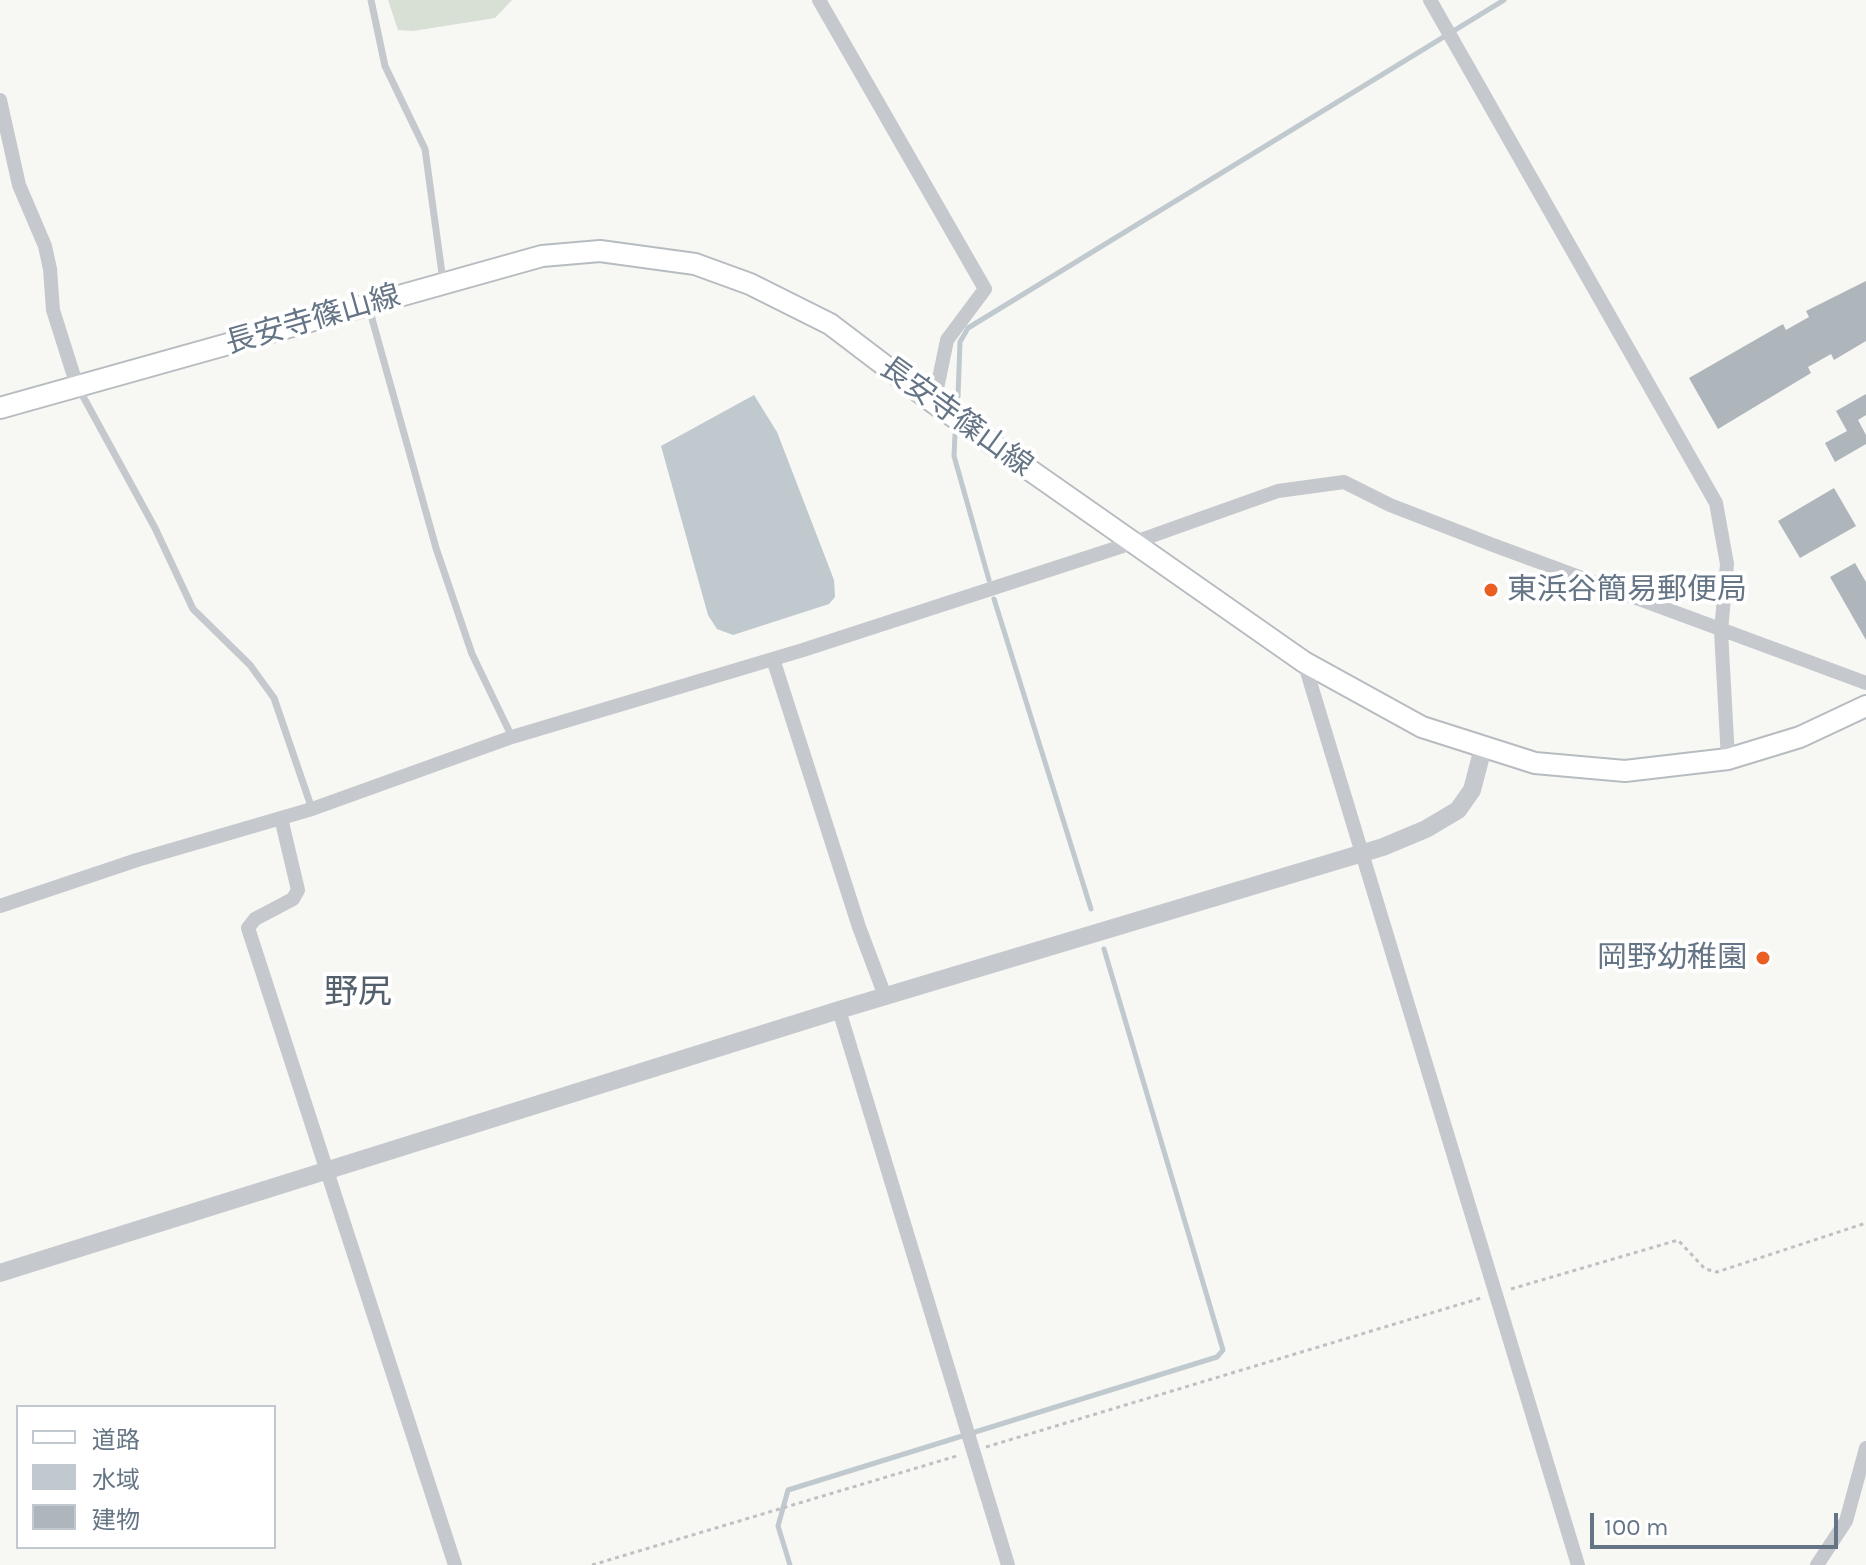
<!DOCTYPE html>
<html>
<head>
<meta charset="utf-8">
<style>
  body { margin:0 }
  #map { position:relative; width:1866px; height:1565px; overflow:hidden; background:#f7f7f4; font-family:Karla,"Noto Sans JP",sans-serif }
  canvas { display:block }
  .legend { position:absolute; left:16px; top:1405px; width:260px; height:144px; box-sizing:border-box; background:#fff; border:2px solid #c1c8cf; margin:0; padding:10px 14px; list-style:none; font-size:24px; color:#657586 }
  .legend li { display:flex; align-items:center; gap:16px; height:40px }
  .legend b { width:40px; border:2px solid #c1c8cf }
  .scale { position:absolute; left:1590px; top:1513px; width:248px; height:36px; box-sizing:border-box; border:4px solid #657586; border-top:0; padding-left:10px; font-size:24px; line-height:28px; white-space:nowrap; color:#657586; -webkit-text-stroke:6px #fff; paint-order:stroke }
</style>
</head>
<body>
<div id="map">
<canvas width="1866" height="1565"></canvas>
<ul class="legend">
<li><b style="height:10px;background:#fff"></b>道路</li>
<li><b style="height:22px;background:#bfc9ce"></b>水域</li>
<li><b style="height:22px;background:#aeb5bb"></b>建物</li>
</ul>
<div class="scale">100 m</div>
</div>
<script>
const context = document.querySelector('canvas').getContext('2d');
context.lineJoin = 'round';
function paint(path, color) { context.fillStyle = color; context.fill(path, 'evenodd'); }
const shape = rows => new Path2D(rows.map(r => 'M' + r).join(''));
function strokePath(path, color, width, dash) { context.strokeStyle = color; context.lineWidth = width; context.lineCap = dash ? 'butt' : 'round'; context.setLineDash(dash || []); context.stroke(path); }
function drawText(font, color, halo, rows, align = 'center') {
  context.font = font + ' Karla,"Noto Sans JP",sans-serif'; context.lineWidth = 8; context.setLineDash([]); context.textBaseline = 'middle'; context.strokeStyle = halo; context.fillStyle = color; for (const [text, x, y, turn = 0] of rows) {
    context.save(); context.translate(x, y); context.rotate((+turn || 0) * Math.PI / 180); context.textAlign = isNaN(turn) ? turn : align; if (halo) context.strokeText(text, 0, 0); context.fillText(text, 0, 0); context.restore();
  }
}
const green = shape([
  [388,0,512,0,495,18,413,31,398,30]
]);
const water = shape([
  [754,395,777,432,834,580,835,597,829,604,733,635,717,629,708,615,661,446]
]);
const stream = shape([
  [958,397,960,342,968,328,1504,0],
  [955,434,954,456,989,580],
  [994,599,1091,909],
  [790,1565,778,1526,788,1490,1217,1357,1223,1350,1104,949]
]);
const building = shape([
  [1866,281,1866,341,1834,360,1831,354,1808,367,1811,373,1718,429,1689,378,1783,324,1786,330,1809,317,1806,311],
  [1866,394,1866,415,1858,420,1866,435,1866,444,1835,462,1825,443,1847,431,1836,411],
  [1834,488,1856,526,1800,558,1778,521],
  [1855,563,1866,582,1866,640,1830,577]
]);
const path = shape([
  [1511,1289,1678,1240,1705,1269,1717,1272,1866,1223],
  [986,1447,1481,1298],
  [592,1565,960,1455]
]);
const service = shape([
  [371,0,385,66,425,149,443,281],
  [369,308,436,548,472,654,512,737],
  [79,389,155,528,193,609,250,665,274,698,312,809]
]);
const minor = shape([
  [819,0,985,289,947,340,934,403],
  [1430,0,1716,503,1727,564,1721,631,1728,759],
  [0,100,19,185,45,246,50,269,53,310,77,386],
  [773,659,859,927,885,996],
  [1304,662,1578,1565],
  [281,818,298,890,293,899,255,919,248,928,455,1565],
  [0,906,137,860,312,809,512,737,803,650,1132,543,1278,491,1344,482,1390,505,1493,545,1866,683],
  [839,1010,1008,1565],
  [1817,1565,1846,1521,1866,1448]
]);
const tertiary = shape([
  [0,1273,839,1010,1383,847,1426,829,1458,810,1472,790,1483,748]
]);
const secondary = shape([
  [0,408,542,256,600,251,695,264,750,284,830,324,934,403,1304,662,1422,727,1535,763,1625,771,1728,759,1800,737,1866,706]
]);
const markers = [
  [1491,590,8,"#ea5f21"],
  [1763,958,8,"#ea5f21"]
];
const streetNames = [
  ["長安寺篠山線",313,320,-16],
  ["長安寺篠山線",956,417,36]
];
const poiNames = [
  ["東浜谷簡易郵便局",1507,590],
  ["岡野幼稚園",1747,958,"right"]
];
const quarterNames = [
  ["野尻",358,993]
];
paint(green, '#d8dfd5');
paint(water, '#bfc9ce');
strokePath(stream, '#bfc9ce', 5);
paint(building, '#aeb5bb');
strokePath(secondary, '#b7bcc1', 24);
strokePath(path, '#bec1c3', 3, [4, 4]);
strokePath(service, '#c5c8cc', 7);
strokePath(minor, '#c5c8cc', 14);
strokePath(tertiary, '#c5c8cc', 18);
strokePath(secondary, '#fff', 20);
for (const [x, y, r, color] of markers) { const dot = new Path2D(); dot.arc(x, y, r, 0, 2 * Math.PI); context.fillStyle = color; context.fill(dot); strokePath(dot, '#fff', 3); }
drawText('30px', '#657586', '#fff', streetNames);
drawText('30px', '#657586', '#fff', poiNames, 'left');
drawText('34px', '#535f6b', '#fff', quarterNames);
</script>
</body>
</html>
